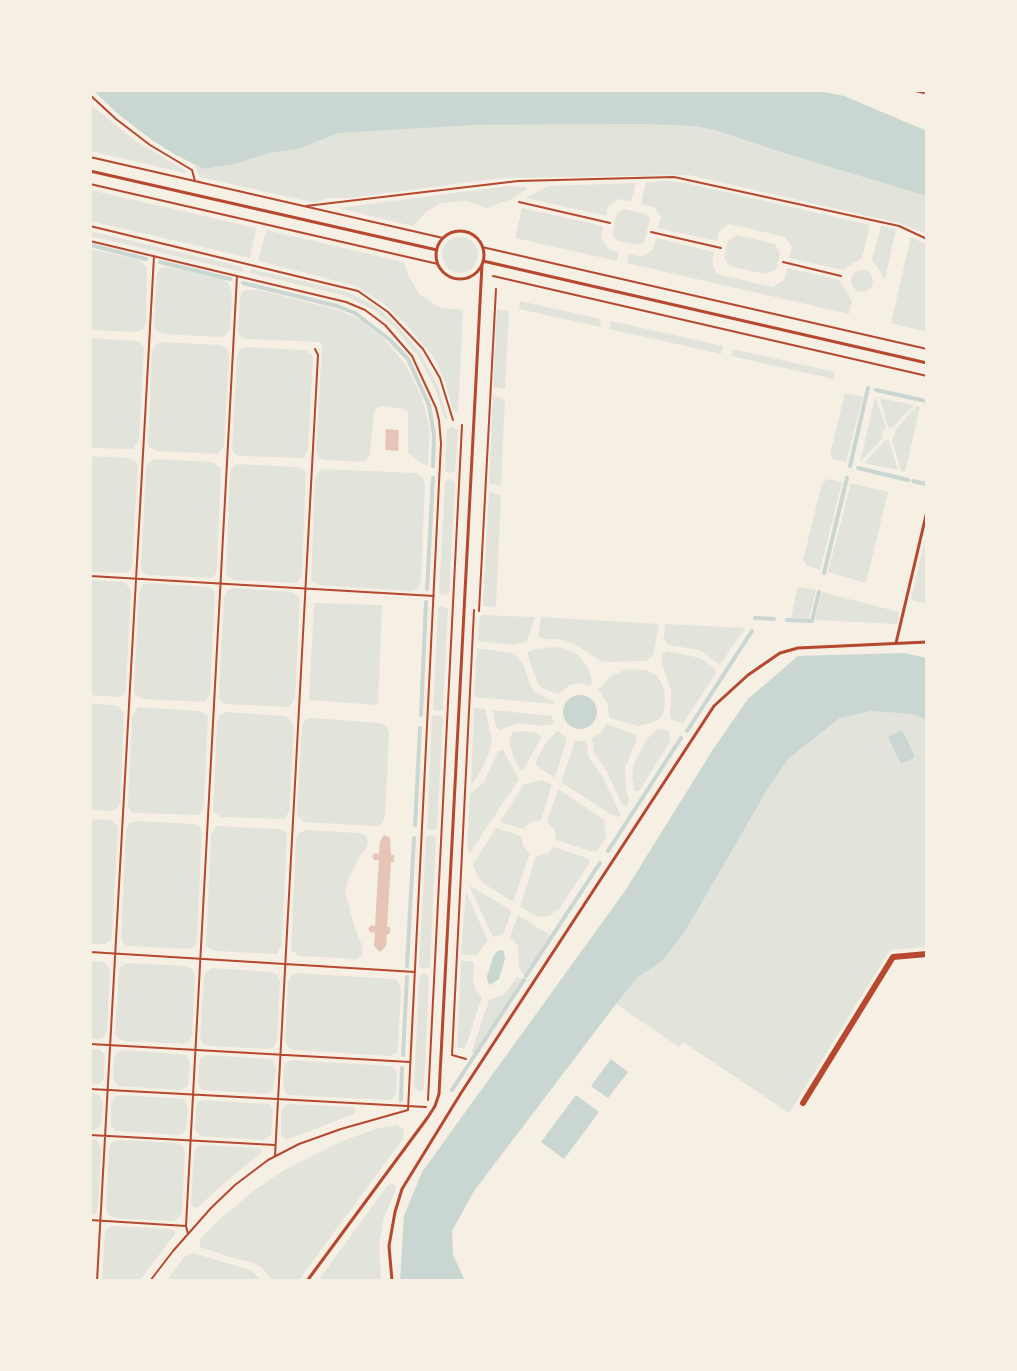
<!DOCTYPE html>
<html>
<head>
<meta charset="utf-8">
<style>
  body { margin:0 }
  #map { position:relative; width:1017px; height:1371px; overflow:hidden; background:#f6efe4; font-family:"DejaVu Sans",sans-serif }
  canvas { display:block }
  .frame { position:absolute; inset:0; border:92px solid #f6efe4; pointer-events:none }
</style>
</head>
<body>
<div id="map">
<canvas width="1017" height="1371"></canvas>
<div class="frame"></div>
</div>
<script>
const context = document.querySelector('canvas').getContext('2d');
context.lineJoin = 'round';
function paint(path, color) { context.fillStyle = color; context.fill(path, 'evenodd'); }
const shape = rows => new Path2D(rows.map(r => 'M' + r).join(''));
function strokePath(path, color, width, dash) { context.strokeStyle = color; context.lineWidth = width; context.lineCap = dash ? 'butt' : 'round'; context.setLineDash(dash || []); context.stroke(path); }
const green = shape([
  [90,104,134,140,186,171,185,173,90,151],
  [639,124,694,126,715,130,787,154,916,192,927,196,927,234,899,223,689,175,501,178,349,198,327,198,315,203,200,177,194,165,204,169,235,164,269,153,298,149,339,133,476,125],
  [668,181,686,183,870,225,862,258,843,270,789,258,792,247,785,237,729,224,719,231,717,241,658,228,661,217,654,207,641,204,646,182],
  [636,183,631,202,619,199,608,206,606,216,526,198,548,186],
  [508,186,526,187,527,189,514,198,487,208,466,201,441,203,426,212,413,226,338,208],
  [90,190,256,228,250,258,90,221],
  [522,208,603,226,601,238,608,249,619,252,617,261,515,238],
  [624,209,647,214,650,220,644,242,639,245,617,241,612,235,617,213],
  [881,226,896,229,885,279,872,260],
  [266,230,404,262,408,275,420,295,441,308,463,310,458,412,455,412,453,409,445,382,435,359,405,323,384,304,356,286,258,261],
  [90,231,243,267,244,270,243,272,90,236],
  [737,235,775,244,780,253,776,270,765,274,729,266,724,258,728,241],
  [911,237,927,245,927,332,891,323],
  '442 255a18 18 0 1 1 36 0a18 18 0 1 1-36 0Z',
  [656,238,714,252,712,262,717,274,772,287,784,280,787,268,839,280,852,301,849,314,627,263,629,254,642,257,653,249],
  [90,249,139,260,147,267,146,323,142,330,137,332,90,330],
  [169,267,222,279,228,283,232,292,230,328,226,335,220,337,163,334,156,330,154,324,157,273,161,268],
  [251,269,348,292,377,307,399,327,421,354,438,386,448,419,445,419,434,386,418,356,396,329,375,311,346,296,250,273],
  '851 281a11 11 0 1 1 22 0a11 11 0 1 1-22 0Z',
  [248,290,258,290,339,310,362,321,386,341,405,364,422,398,430,429,428,465,424,465,408,453,408,412,403,409,383,406,378,407,374,411,370,454,366,461,361,462,325,460,319,458,316,451,322,345,319,342,245,339,240,336,238,332,240,297,242,292],
  [520,301,601,319,600,327,519,309],
  [497,309,509,311,505,389,493,387],
  [611,321,723,346,721,354,609,329],
  [90,338,138,341,144,347,139,441,133,449,90,448],
  [162,342,220,345,227,349,229,355,224,446,218,454,156,451,148,446,152,351,156,344],
  [247,347,304,350,312,354,313,359,308,450,304,458,241,456,236,455,232,450,237,356,240,349],
  [733,349,835,372,833,379,731,356],
  [845,393,863,397,846,462,833,459,830,454],
  [493,396,505,399,501,486,489,483],
  [875,397,886,427,882,433,883,438,860,462],
  [880,398,914,405,892,428,888,427],
  [917,406,920,407,905,472,901,471,892,440,895,435,895,430],
  [452,427,458,430,455,471,450,473,445,471,447,429],
  [885,440,889,441,898,470,864,463],
  [90,456,129,458,135,461,138,465,132,564,131,569,127,573,90,572],
  [155,459,213,462,221,468,217,569,216,574,211,578,150,575,145,574,141,569,146,468,149,462],
  [237,464,298,467,306,472,302,575,297,583,234,580,226,575,230,473,232,468],
  [322,469,415,473,423,477,425,485,421,582,417,589,411,591,319,585,311,581,315,479,317,474],
  [449,479,455,483,449,594,444,595,439,593,445,482],
  [828,479,842,482,820,570,807,566,803,560,822,483],
  [851,483,888,492,866,583,828,572],
  [489,492,501,495,496,607,483,606],
  [927,531,927,604,911,600],
  [90,580,124,582,131,589,126,688,124,694,118,697,90,695],
  [149,583,208,587,215,592,210,694,205,702,143,699,135,695,134,689,139,592,143,584],
  [801,587,816,590,809,619,791,618,797,589],
  [232,588,292,592,300,598,295,699,289,707,226,704,220,700,219,695,224,597,226,592],
  [822,592,899,612,898,624,815,620],
  [314,603,382,605,378,705,309,700],
  [443,606,448,609,443,710,438,711,433,709,438,608],
  [481,615,534,617,535,618,526,642,514,645,478,641,479,622],
  [541,617,659,624,653,655,647,661,603,662,572,643,559,639,544,639,538,636],
  [665,624,745,628,720,665,699,650,668,645,664,639],
  [552,647,564,648,578,655,589,669,592,681,591,686,581,683,570,685,558,694,544,689,538,684,527,653,531,650],
  [477,648,511,653,517,657,523,664,531,687,535,692,554,702,553,704,474,697],
  [667,651,700,658,713,667,716,673,683,723,675,721,670,718,671,690,662,664,662,654],
  [627,669,647,670,657,676,661,682,664,689,665,703,663,715,657,721,639,726,609,718,608,704,598,690,611,676],
  [90,703,118,706,124,713,120,802,118,807,113,811,90,810],
  [138,707,200,711,208,716,204,807,199,815,137,813,132,812,128,807,132,716],
  [474,707,485,709,492,739,490,750,480,773,471,785],
  [493,710,552,716,554,724,541,726,518,723,500,730,496,726],
  [871,711,912,714,927,720,927,947,890,950,789,1113,683,1042,679,1047,616,1004,638,977,662,961,686,930,767,790,788,759,840,718],
  [226,712,285,716,292,721,294,728,289,812,284,819,221,817,213,812,217,721,219,716],
  [437,715,443,717,437,828,432,830,427,828,432,716],
  [313,718,380,723,387,726,389,733,385,817,381,824,375,826,304,822,299,818,297,812,302,727,306,719],
  [606,724,635,734,637,739,625,768,626,789,629,801,626,807,621,803,607,772,594,752,592,738,601,733],
  [658,728,669,732,670,741,640,790,635,792,632,777,634,763,647,739],
  [524,731,538,733,541,738,522,772,514,760,509,740,513,732],
  [558,731,567,738,555,778,538,767,535,763,547,741],
  [575,741,586,741,589,758,603,777,620,813,620,817,610,814,561,782],
  [503,750,519,779,469,854,467,844,470,794,484,782,498,751],
  [543,780,552,785,541,820,531,822,523,829,500,822,524,784],
  [558,789,604,820,606,837,597,851,593,852,556,840,555,830,547,822],
  [90,819,112,820,118,827,112,935,111,940,105,944,90,944],
  [137,821,194,824,199,826,202,831,197,941,195,945,190,949,129,946,124,944,121,939,126,830,129,823],
  [216,826,279,829,287,834,282,945,277,954,214,951,206,946,211,834],
  [496,828,521,836,523,846,530,853,513,902,483,883,477,875,473,864],
  [305,830,360,833,366,836,368,840,367,847,360,856,348,880,345,892,354,925,363,948,362,955,357,959,299,956,291,950,296,839,298,834],
  [431,835,436,838,430,967,425,969,419,967,426,837],
  [554,847,587,858,590,862,559,909,549,916,538,917,520,907,536,856,548,853],
  [471,886,509,909,511,912,503,935,493,937,470,888],
  [466,892,488,941,476,956,461,954],
  [518,915,551,936,525,976,519,969,518,946,510,937],
  [461,960,474,962,473,983,477,991,482,997,465,1049,457,1047],
  [90,961,104,962,110,969,107,1031,105,1036,100,1039,90,1039],
  [127,963,186,966,193,970,195,976,192,1036,189,1042,182,1044,124,1041,117,1037,115,1033,119,972,120,967],
  [212,968,272,972,278,975,280,981,277,1040,273,1048,268,1049,209,1046,202,1043,200,1036,204,974],
  [297,973,393,979,398,981,401,988,398,1049,396,1053,390,1056,294,1050,289,1048,285,1042,288,982,292,975],
  [422,974,426,974,429,978,424,1088,420,1092,414,1088,419,978],
  [517,977,523,979,474,1054,472,1051,489,1000,505,994],
  [90,1049,99,1049,105,1055,104,1079,99,1084,90,1085],
  [124,1050,187,1055,190,1064,188,1086,180,1090,118,1086,113,1079,114,1057,118,1052],
  [207,1055,270,1059,274,1062,276,1068,273,1090,266,1094,202,1090,198,1084,199,1064,200,1059],
  [290,1060,391,1066,397,1072,396,1094,392,1099,387,1100,289,1095,285,1092,283,1086,284,1066],
  [90,1093,98,1094,103,1101,101,1125,94,1131,90,1131],
  [122,1095,184,1099,188,1107,186,1129,182,1134,177,1135,116,1131,111,1126,111,1103,116,1096],
  [202,1100,269,1104,273,1110,271,1135,263,1140,200,1136,195,1129,196,1108,198,1102],
  [289,1104,352,1107,356,1110,354,1114,286,1140,281,1136,281,1112,284,1107],
  [397,1125,404,1130,403,1139,298,1281,273,1281,261,1267,254,1263,230,1257,200,1247,200,1239,221,1218,255,1190,284,1170,342,1141,379,1128],
  [90,1139,97,1140,101,1148,98,1207,96,1213,90,1216],
  [119,1140,176,1143,183,1146,185,1153,182,1212,179,1218,173,1221,115,1218,108,1214,106,1208,109,1149,112,1142],
  [203,1145,259,1148,263,1152,229,1179,197,1208,193,1207,191,1203,194,1154,196,1148],
  [391,1184,395,1185,396,1190,384,1217,379,1244,381,1281,322,1281,320,1278,387,1186],
  [115,1226,172,1229,175,1231,175,1234,139,1281,102,1281,105,1231,110,1226],
  [193,1253,247,1269,254,1273,262,1281,166,1281,184,1257]
]);
const water = shape([
  [93,90,814,90,844,96,927,131,927,196,787,154,715,130,694,126,639,124,476,125,339,133,298,149,269,153,235,164,204,169,176,155,152,140,118,114],
  [903,653,927,658,927,720,912,714,871,711,840,718,788,759,767,790,686,930,662,961,638,977,616,1004,474,1191,452,1231,453,1255,465,1281,400,1281,404,1216,422,1172,625,891,712,751,748,699,798,656],
  '563 712a17 17 0 1 1 34 0a17 17 0 1 1-34 0Z',
  [902,730,915,757,901,764,888,737],
  [499,950,504,951,505,959,499,979,490,985,488,983,487,976,494,955],
  [611,1059,628,1072,608,1098,591,1086],
  [576,1095,599,1112,564,1159,541,1142]
]);
const stream = shape([
  [90,245,146,259],
  [160,262,230,279],
  [243,283,337,306,355,313,390,340,408,359,429,405,434,435,433,466],
  [876,390,926,401],
  [850,466,868,388],
  [858,468,908,480],
  [913,481,926,484],
  [824,573,847,478],
  [427,589,433,478],
  [755,618,774,619],
  [787,620,812,621,819,592],
  [421,715,426,602],
  [687,731,752,631],
  [415,825,420,728],
  [608,851,681,738],
  [407,966,414,838],
  [526,976,600,863],
  [403,1055,407,977],
  [452,1090,524,980],
  [401,1100,402,1068]
]);
const building = shape([
  [386,429,399,430,398,451,385,450],
  [384,835,390,838,391,855,394,855,394,862,391,862,387,927,390,927,390,934,387,934,386,946,380,952,374,946,375,933,370,932,368,929,371,925,375,926,379,860,374,860,372,856,375,853,379,854,380,841]
]);
const path = shape([
  [911,90,924,93],
  [90,95,116,119,150,145,192,170,195,181],
  [90,157,443,238],
  [90,184,438,264],
  [519,202,610,223],
  [306,206,518,181,674,177,876,221,899,226,927,239],
  [90,226,358,291,388,312,423,349,440,378,453,420],
  [651,232,721,248],
  [90,241,346,302,365,310,385,325,412,356,436,408,439,420,441,443,408,1110,341,1129,299,1144,268,1160,235,1185,211,1208,173,1251,150,1281],
  [482,247,927,349],
  [783,262,841,276],
  [493,276,927,376],
  [90,576,434,596],
  [479,611,496,289],
  [90,952,415,972],
  [90,1044,410,1062],
  [466,1059,452,1055,474,610],
  [90,1089,426,1107],
  [428,1100,462,425],
  [90,1135,275,1145],
  [275,1156,318,355,315,349],
  [90,1220,186,1226],
  [188,1234,186,1226,237,276],
  [97,1281,154,256]
]);
const service = shape([
  [90,171,437,250],
  '436 255a24 24 0 1 1 48 0a24 24 0 1 1-48 0Z',
  [483,261,927,363],
  [896,643,927,511],
  [307,1281,428,1117,435,1106,439,1094,482,264],
  [392,1281,389,1246,395,1212,402,1189,461,1093,714,706,748,675,780,653,798,648,927,642]
]);
const minor = shape([
  [803,1103,893,957,927,954]
]);
paint(green, '#e2e4dc');
paint(water, '#c9d6d2');
strokePath(stream, '#c9d6d2', 4);
paint(building, '#e6c5b7');
strokePath(path, '#b5482f', 2);
strokePath(service, '#b5482f', 3);
strokePath(minor, '#b5482f', 6);
</script>
</body>
</html>
